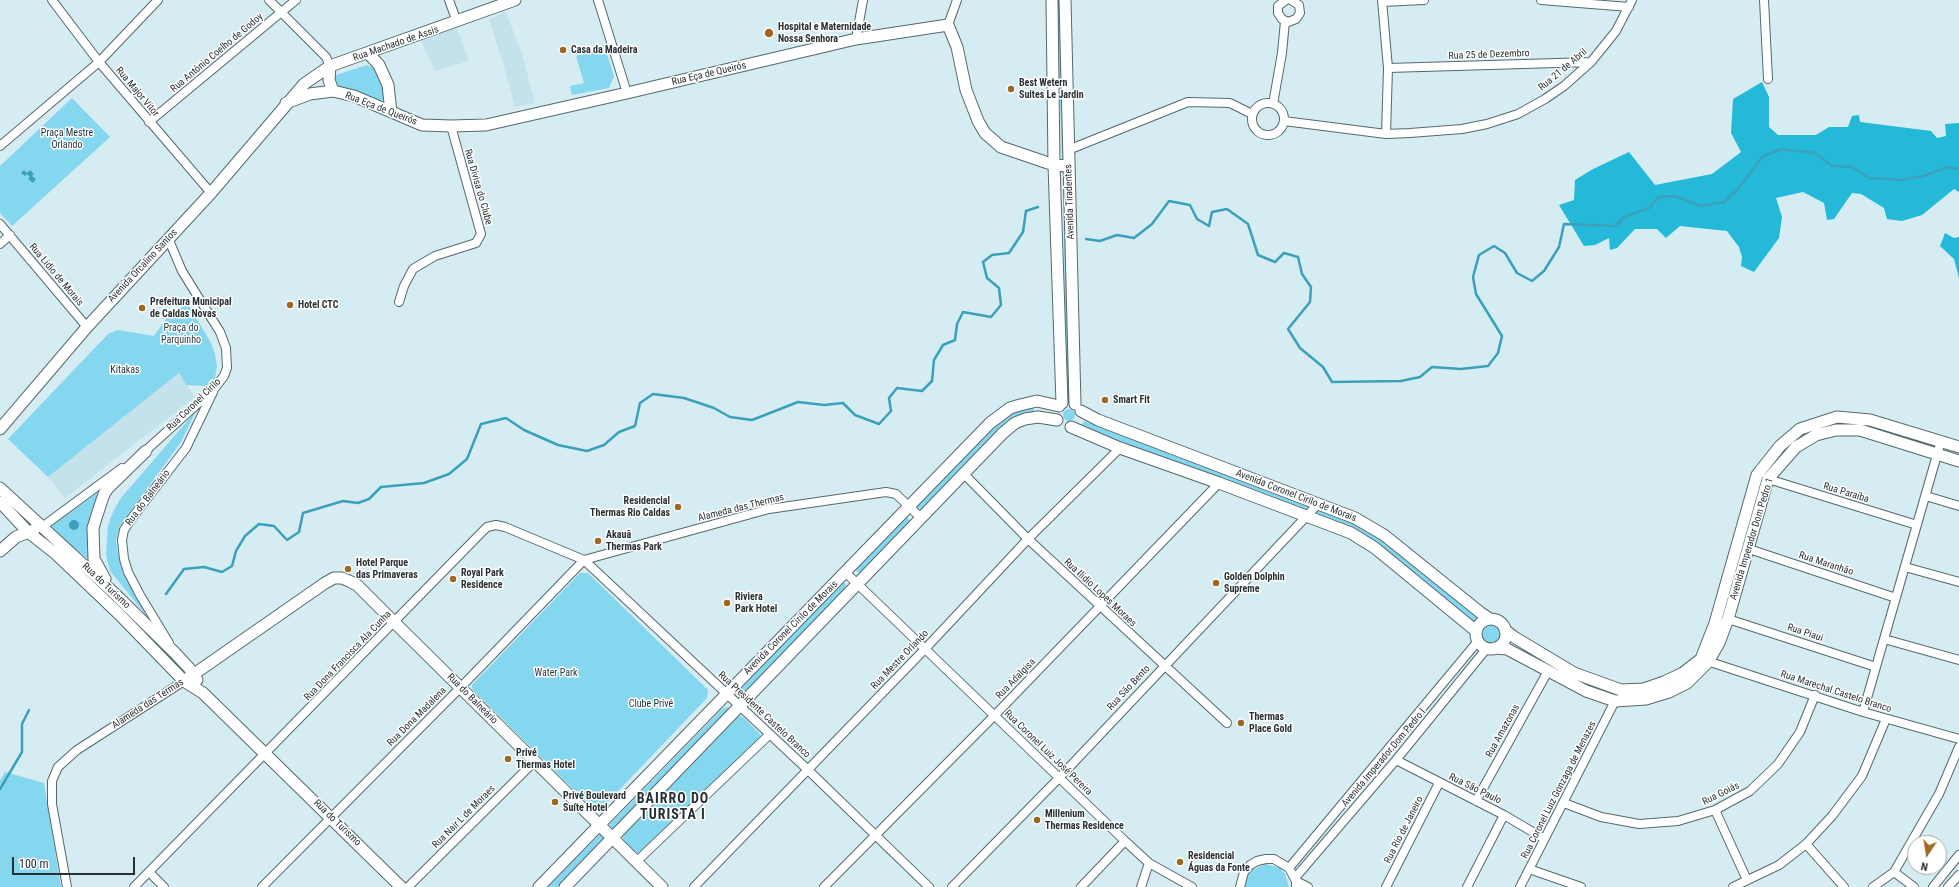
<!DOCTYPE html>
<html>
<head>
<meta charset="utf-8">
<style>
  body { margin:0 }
  #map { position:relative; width:1959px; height:887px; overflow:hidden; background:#d6ecf3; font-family:"Roboto Condensed",sans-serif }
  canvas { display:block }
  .north { position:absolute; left:1907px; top:835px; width:40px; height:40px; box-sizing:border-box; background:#fff; border:1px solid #a9acad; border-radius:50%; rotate:192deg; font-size:11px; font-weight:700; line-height:16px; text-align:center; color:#283033 }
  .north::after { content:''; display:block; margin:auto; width:14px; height:18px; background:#9e6722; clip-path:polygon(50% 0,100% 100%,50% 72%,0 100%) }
  .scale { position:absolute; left:12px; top:857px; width:123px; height:18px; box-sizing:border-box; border:2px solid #283033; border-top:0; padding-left:5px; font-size:12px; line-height:14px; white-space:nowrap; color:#283033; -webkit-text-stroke:3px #fff; paint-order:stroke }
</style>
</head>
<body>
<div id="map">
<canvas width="1959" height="887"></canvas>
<div class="north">N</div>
<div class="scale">100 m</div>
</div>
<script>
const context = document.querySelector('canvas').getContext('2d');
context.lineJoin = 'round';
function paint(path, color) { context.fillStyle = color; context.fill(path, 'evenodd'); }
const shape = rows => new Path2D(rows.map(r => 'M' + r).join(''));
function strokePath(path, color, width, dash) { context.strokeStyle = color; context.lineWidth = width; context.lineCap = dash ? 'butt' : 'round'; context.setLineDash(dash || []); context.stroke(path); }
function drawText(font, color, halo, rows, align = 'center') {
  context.font = font + ' "Roboto Condensed",sans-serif'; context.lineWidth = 3; context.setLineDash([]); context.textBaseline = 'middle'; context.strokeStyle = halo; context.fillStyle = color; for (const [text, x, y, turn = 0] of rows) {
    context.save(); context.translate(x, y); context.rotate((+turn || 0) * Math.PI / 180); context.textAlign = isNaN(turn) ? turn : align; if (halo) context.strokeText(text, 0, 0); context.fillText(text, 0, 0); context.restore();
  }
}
const built = shape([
  [506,12,522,54,535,103,515,107,503,63,489,19],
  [457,28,469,61,435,71,420,39],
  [179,373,195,397,65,498,48,477]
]);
const green = shape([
  [1057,0,1062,0,1068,161,1062,161],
  [604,45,614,76,609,88,572,95,570,86,584,83,576,56],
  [367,65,376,70,383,78,385,97,383,100,379,101,336,86,334,83,336,75],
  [72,98,110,137,12,226,0,213,0,166],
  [1063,171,1065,172,1069,395,1066,392],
  [187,302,211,343,215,354,217,366,215,379,208,386,186,385,179,373,48,477,8,439,108,334,118,330,154,336,166,319],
  [1033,407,1034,411,922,509,917,509,918,504,996,425,1017,411],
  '1063 415a6 6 0 1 1 12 0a6 6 0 1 1-12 0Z',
  [196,411,181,442,120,526,116,540,118,553,151,621,110,571,106,555,108,525,113,512,120,499],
  [1084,421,1342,517,1379,537,1476,617,1477,621,1473,622,1328,519,1084,428,1081,426],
  [100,491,89,517,90,552,95,564,48,528],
  [906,517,910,520,910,522,861,572,857,572,856,568],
  [580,573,588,573,708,690,707,698,601,809,592,808,472,689,472,685],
  [844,583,846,584,845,590,743,695,739,694,740,689,840,584],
  '1481 634a10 10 0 1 1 20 0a10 10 0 1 1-20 0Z',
  [728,707,729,709,728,712,614,828,609,829,610,824,723,708],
  [740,716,743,717,761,735,760,738,638,857,623,842,623,834,736,717],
  [5,772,44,783,61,887,0,887,0,781],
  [599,835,601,835,604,837,603,840,557,887,548,887],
  [1266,864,1280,868,1285,874,1289,887,1245,887,1248,874,1253,869]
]);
const forest = shape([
  [1762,82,1769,97,1769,127,1778,135,1816,135,1829,127,1848,127,1852,116,1859,115,1860,122,1931,131,1937,138,1946,136,1945,124,1959,123,1959,192,1954,189,1922,215,1902,221,1887,219,1884,208,1861,194,1852,193,1834,219,1827,220,1824,203,1803,192,1776,198,1782,217,1779,238,1754,272,1741,266,1742,257,1739,247,1727,231,1680,226,1666,238,1657,229,1635,229,1617,248,1610,250,1609,238,1595,245,1584,246,1559,205,1574,200,1575,180,1593,169,1629,152,1655,185,1712,174,1741,152,1731,133,1733,99],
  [1945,233,1954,238,1959,237,1959,278,1954,259,1940,246]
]);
const water = shape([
  [24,170,27,173,30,170,34,174,32,176,36,179,33,183,28,179,30,177,27,174,25,176,21,173],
  '69 525a5 5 0 1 1 10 0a5 5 0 1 1-10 0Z'
]);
const stream = shape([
  [1086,239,1100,241,1117,235,1134,238,1152,224,1169,201,1190,205,1197,219,1209,226,1212,212,1227,209,1248,224,1258,255,1275,262,1284,253,1298,257,1302,274,1311,287,1310,302,1288,329,1300,348,1323,367,1332,382,1401,381,1420,377,1432,367,1461,369,1488,366,1498,353,1502,336,1476,294,1473,277,1479,255,1494,246,1505,253,1517,273,1532,281,1544,271,1559,247,1564,224,1615,226,1624,217,1649,208,1659,197,1675,196,1701,206,1724,202,1738,189,1762,157,1781,149,1815,153,1832,166,1852,167,1869,178,1902,180,1924,176,1947,167,1959,169],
  [166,594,184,569,204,567,222,572,232,566,236,551,245,536,259,524,274,526,287,540,299,532,303,513,343,501,358,503,369,499,381,487,424,483,449,474,467,459,481,424,506,418,524,430,558,445,587,451,604,445,619,432,635,426,640,403,653,394,684,398,714,408,730,417,752,420,798,402,824,405,843,403,855,415,879,424,891,411,889,398,897,388,922,391,932,381,934,360,943,345,955,340,957,324,963,312,991,317,1001,305,999,288,987,278,983,262,992,255,1009,253,1023,232,1026,211,1038,207],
  [0,789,22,752,22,724,29,710]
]);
const street = shape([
  [52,0,99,62,211,193],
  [269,0,326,57,330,66],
  [449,0,457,22],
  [598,0,627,93],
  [1286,0,1278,6,1278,13,1282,19,1288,22,1296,19,1300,13,1299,5,1291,0],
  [1382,0,1388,68,1386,134],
  [1541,0,1629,7],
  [1764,0,1768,79],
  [1382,2,1424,0],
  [948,25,957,0],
  [856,39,863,0],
  [1388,68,1591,62],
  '1252 119a16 16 0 1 1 32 0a16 16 0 1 1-32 0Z',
  [1273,104,1282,53,1285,21],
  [1284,121,1386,134,1410,133,1462,129,1487,124,1518,114,1545,99,1564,86,1591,62,1616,31,1632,0],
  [149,122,296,0],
  [0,146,99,62,158,0],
  [1068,150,1188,102,1230,103,1252,114],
  [0,224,87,327],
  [0,244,10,235],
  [399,302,404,286,413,269,435,256,476,243,481,234,451,126],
  [143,453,214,389,224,376,227,368,226,348,220,332,182,271,168,238],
  [963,473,1028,539,1227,723],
  [1768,479,1917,525],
  [1926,496,1959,506],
  [42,527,122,468],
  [1749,549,1896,598],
  [584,560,769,509,886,492,896,494,920,517],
  [1905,567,1959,582],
  [846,573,1125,841,1149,863,1192,887],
  [1728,619,1876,667],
  [1884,639,1959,660],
  [169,643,140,595,128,572,124,559,122,540,124,530,132,518,186,448,213,392],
  [1704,660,1863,712,1959,739],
  [1863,712,1941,441],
  [1396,760,1504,815,1543,838],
  [1476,801,1548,671],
  [1564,803,1601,817,1639,824,1678,821,1715,810,1750,791,1778,764,1800,732,1815,695],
  [1715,810,1747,880],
  [1806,844,1844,887],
  [636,862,769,735],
  [1289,868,1478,641],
  [1529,869,1581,887],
  [1894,872,1914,887],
  [150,873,164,887],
  [1295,878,1396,760,1487,648],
  [1296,881,1308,887],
  [67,887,52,804,52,781,58,767,77,750,184,681],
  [134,887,480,534,487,527,496,525,505,527,584,560,807,769,929,887],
  [262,887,461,687,584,560],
  [408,887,534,762],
  [694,887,925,649,1028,539,1120,448],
  [824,887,995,715,1219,483],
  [952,887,1060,777,1319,503],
  [1081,887,1125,841],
  [1141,887,1149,863],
  [1240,887,1244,872,1250,865,1257,861,1266,859,1274,859,1289,868,1296,881,1296,887],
  [1386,887,1439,783],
  [1467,887,1504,815],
  [1520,887,1615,701],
  [1733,887,1779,865,1806,844,1832,816,1862,776,1886,719],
  [1873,887,1894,872,1939,794,1959,747],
  [1933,887,1959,855],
  [1948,887,1959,875]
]);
const secondary = shape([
  [1052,0,1054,165,1062,403],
  [1065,0,1075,404],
  [368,53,379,65,388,85,391,112],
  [330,66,329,80,333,91],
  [286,103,310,94,333,91,354,96,422,125,451,126,486,125,627,93,856,39,948,25,957,47,966,90,978,121,985,133,1001,147,1054,165,1068,166],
  [1081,411,1098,420,1355,518,1384,535,1481,613,1490,619],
  [1071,427,1120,448,1219,483,1351,533,1375,548,1476,631],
  [0,429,87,327,211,193,304,84,330,66,515,0],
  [0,488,114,593,175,653,189,668,197,680],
  [0,502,28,532,56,554,119,614,184,681,203,693,401,887],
  [0,551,16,537,34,530],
  [105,579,94,559,93,528,97,515,104,494,108,488,146,451],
  '1476 634a15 15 0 1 1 30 0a15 15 0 1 1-30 0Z',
  [1505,630,1514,637,1574,673,1621,690,1644,689,1664,682,1683,673,1701,659,1715,623,1757,475,1780,446,1800,429,1837,417,1870,420,1959,447],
  [1495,648,1507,649,1586,691,1615,701,1646,699,1669,692,1687,683,1708,662,1719,643,1728,619,1768,479,1796,447,1816,435,1836,430,1860,430,1959,461],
  [184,681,325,583,334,578,342,578,349,581,357,585,395,623,662,887],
  [539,887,990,423,1010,408,1020,405,1037,401,1059,406],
  [565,887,1003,433,1015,423,1025,419,1038,417,1057,420]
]);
const markers = [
  [769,33,5,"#9e6722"],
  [563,50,4,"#9e6722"],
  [1011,89,4,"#9e6722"],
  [290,305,4,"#9e6722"],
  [142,308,4,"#9e6722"],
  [1105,400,4,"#9e6722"],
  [678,507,4,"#9e6722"],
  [598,541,4,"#9e6722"],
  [348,569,4,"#9e6722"],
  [453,579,4,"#9e6722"],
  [1216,583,4,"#9e6722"],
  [727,603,4,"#9e6722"],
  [1241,723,4,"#9e6722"],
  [508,759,4,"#9e6722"],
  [555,802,4,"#9e6722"],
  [1037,820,4,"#9e6722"],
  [1180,862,4,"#9e6722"]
];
const poiNames = [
  ["Hospital e Maternidade",778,27],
  ["Nossa Senhora",778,39],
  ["Casa da Madeira",571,50],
  ["Best Wetern",1019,83],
  ["Suites Le Jardin",1019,95],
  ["Prefeitura Municipal",150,302],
  ["de Caldas Novas",150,314],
  ["Hotel CTC",298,305],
  ["Smart Fit",1113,400],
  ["Residencial",670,501,"right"],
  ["Thermas Rio Caldas",670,513,"right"],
  ["Akauã",606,535],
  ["Thermas Park",606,547],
  ["Hotel Parque",356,563],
  ["das Primaveras",356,575],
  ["Royal Park",461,573],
  ["Residence",461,585],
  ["Golden Dolphin",1224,577],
  ["Supreme",1224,589],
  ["Riviera",735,597],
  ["Park Hotel",735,609],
  ["Thermas",1249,717],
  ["Place Gold",1249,729],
  ["Privé",516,753],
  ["Thermas Hotel",516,765],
  ["Privé Boulevard",563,796],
  ["Suíte Hotel",563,808],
  ["Millenium",1045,814],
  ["Thermas Residence",1045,826],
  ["Residencial",1188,856],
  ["Águas da Fonte",1188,868]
];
const streetNames = [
  ["Rua Machado de Assis",396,44,-19],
  ["Rua Antônio Coelho de Godoy",217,53,-40],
  ["Rua 25 de Dezembro",1489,55,-2],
  ["Rua 21 de Abril",1563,70,-40],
  ["Rua Eça de Queirós",709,74,-13],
  ["Rua Major Vitor",137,92,50],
  ["Rua Eça de Queirós",381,109,21],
  ["Rua Divisa do Clube",478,187,74],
  ["Avenida Tiradentes",1070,202,-92],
  ["Avenida Orcalino Santos",143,266,-47],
  ["Rua Lidio de Morais",56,275,50],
  ["Rua Coronel Cirilo",194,405,-44],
  ["Rua Paraíba",1846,493,17],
  ["Avenida Coronel Cirilo de Morais",1296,496,21],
  ["Rua do Balneário",148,498,-53],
  ["Alameda das Thermas",741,508,-14],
  ["Avenida Imperador Dom Pedro 1",1752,539,-73],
  ["Rua Maranhão",1826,564,18],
  ["Rua do Turismo",106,586,43],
  ["Rua Ilidio Lopes Moraes",1100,593,43],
  ["Avenida Coronel Cirilo de Morais",791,628,-45],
  ["Rua Piaui",1805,633,18],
  ["Rua Dona Francisca Ala Cunha",348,656,-46],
  ["Rua Mestre Orlando",900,660,-46],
  ["Rua Adalgisa",1016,679,-46],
  ["Rua São Bento",1129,688,-47],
  ["Rua Marechal Castelo Branco",1836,692,18],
  ["Rua do Balneário",472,699,45],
  ["Alameda das Termas",148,704,-33],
  ["Rua Presidente Castelo Branco",764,715,43],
  ["Rua Dona Madalena",417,717,-45],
  ["Rua Amazonas",1503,731,-61],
  ["Rua Coronel Luiz José Pereira",1048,753,44],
  ["Avenida Imperador Dom Pedro l",1384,758,-50],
  ["Rua São Paulo",1475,789,26],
  ["Rua Coronel Luiz Gonzaga de Menazes",1559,790,-63],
  ["Rua Goiás",1721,794,-26],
  ["Rua Nair L de Moraes",464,817,-45],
  ["Rua do Turismo",337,823,44],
  ["Rua Rio de Janeiro",1404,830,-63]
];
const parkNames = [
  ["Praça Mestre",67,133],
  ["Orlando",67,145],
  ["Praça do",181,328],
  ["Parquinho",181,340],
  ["Kitakas",125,370],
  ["Water Park",556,673],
  ["Clube Privé",651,704]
];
const districtNames = [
  ["BAIRRO DO",673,799],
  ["TURISTA I",673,815]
];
paint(built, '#c3e2eb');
paint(green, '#85d7ef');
paint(forest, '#24b8d9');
paint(water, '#3ba0ba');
strokePath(stream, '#3ba0ba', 2.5);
strokePath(street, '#55686d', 10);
strokePath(secondary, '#55686d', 13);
strokePath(street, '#fff', 8);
strokePath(secondary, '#fff', 11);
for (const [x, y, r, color] of markers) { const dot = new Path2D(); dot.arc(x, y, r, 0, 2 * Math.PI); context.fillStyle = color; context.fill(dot); strokePath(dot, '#fff', 1.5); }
drawText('bold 10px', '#283033', '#fff', poiNames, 'left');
drawText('10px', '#283033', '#fff', streetNames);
drawText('10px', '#1d333a', '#fff', parkNames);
context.letterSpacing = '1px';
drawText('bold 14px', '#283033', '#fff', districtNames);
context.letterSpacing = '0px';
</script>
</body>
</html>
